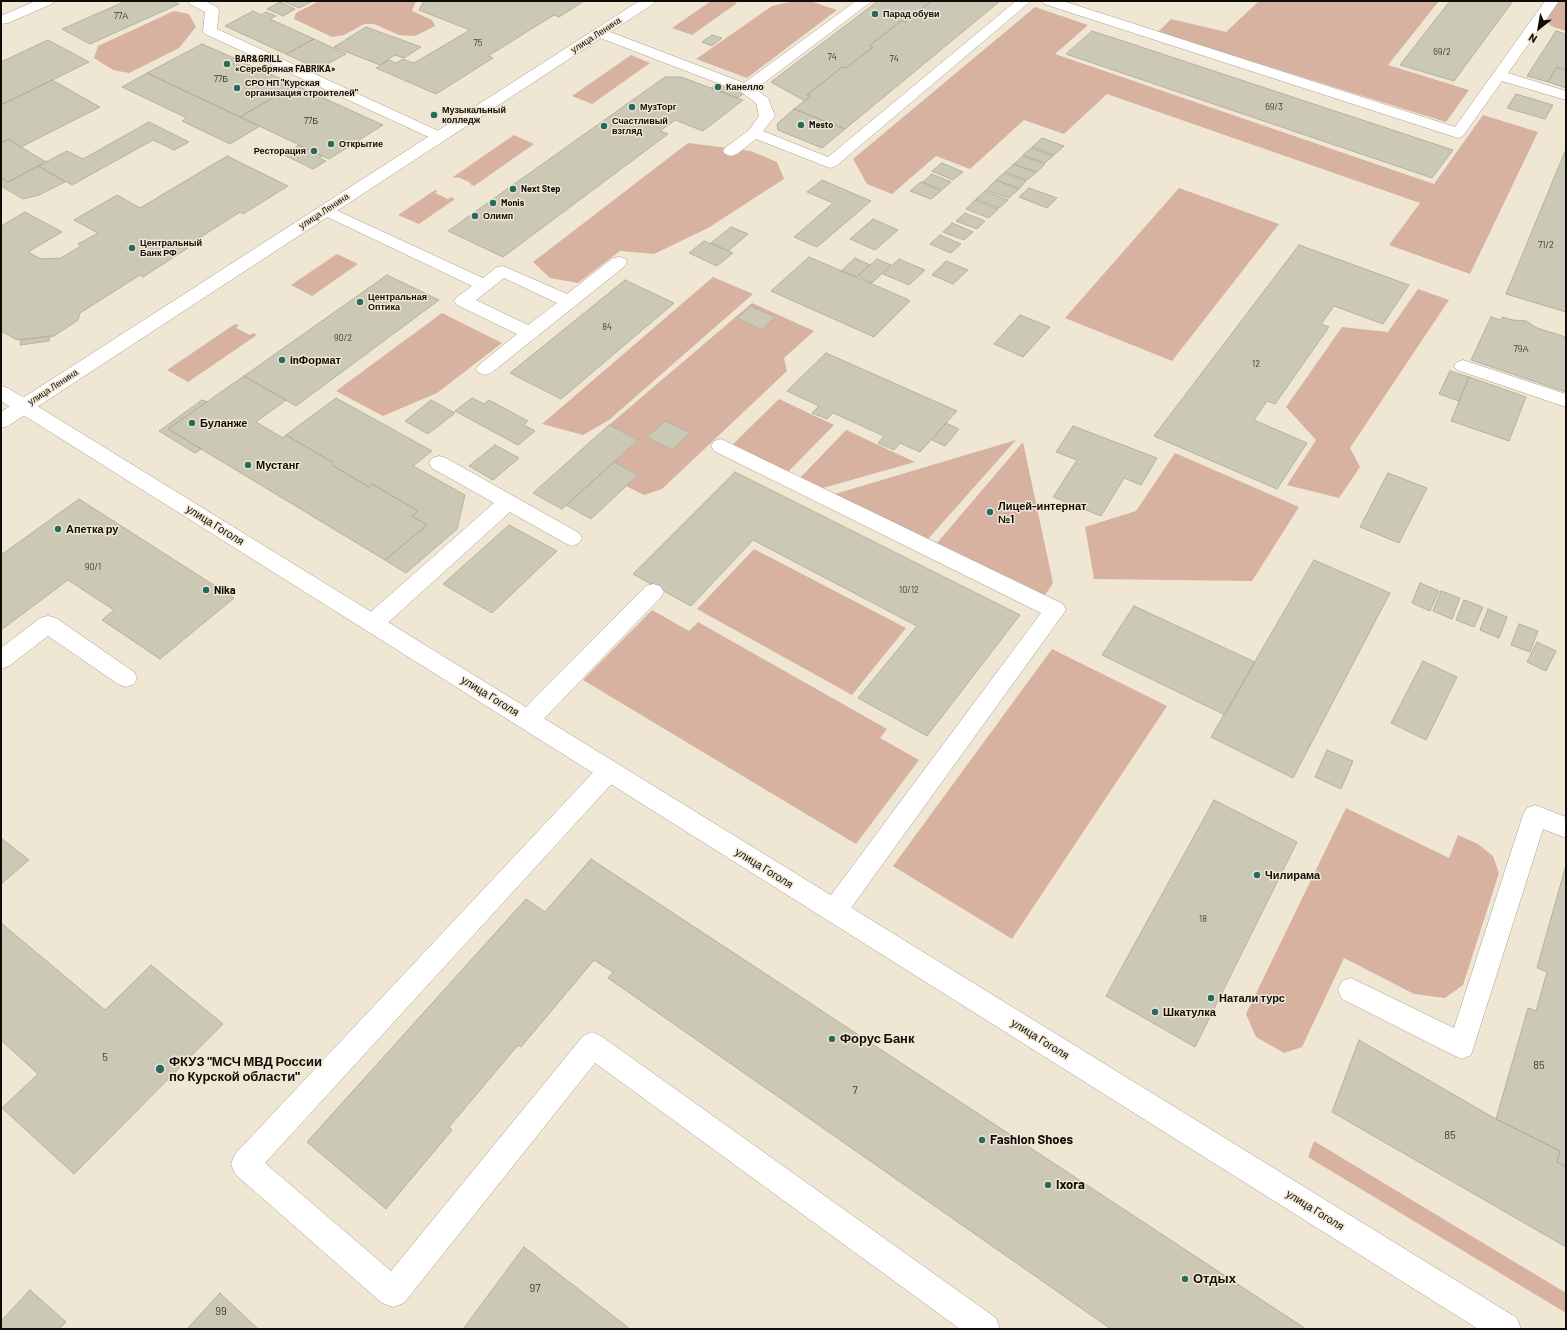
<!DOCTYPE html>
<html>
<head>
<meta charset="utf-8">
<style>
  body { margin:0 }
  #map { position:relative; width:1567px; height:1330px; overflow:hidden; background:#f0e6d4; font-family:Barlow,sans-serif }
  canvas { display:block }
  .frame { position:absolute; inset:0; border:2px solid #100c07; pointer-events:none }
  .north { position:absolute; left:1519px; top:8px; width:40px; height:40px; -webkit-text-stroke:3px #f0e6d4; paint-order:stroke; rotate:211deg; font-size:11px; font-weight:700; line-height:16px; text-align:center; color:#100c07 }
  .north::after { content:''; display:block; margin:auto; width:14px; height:18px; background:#100c07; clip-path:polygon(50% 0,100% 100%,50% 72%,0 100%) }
</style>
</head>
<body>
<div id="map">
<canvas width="1567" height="1330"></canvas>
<div class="frame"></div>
<div class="north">N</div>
</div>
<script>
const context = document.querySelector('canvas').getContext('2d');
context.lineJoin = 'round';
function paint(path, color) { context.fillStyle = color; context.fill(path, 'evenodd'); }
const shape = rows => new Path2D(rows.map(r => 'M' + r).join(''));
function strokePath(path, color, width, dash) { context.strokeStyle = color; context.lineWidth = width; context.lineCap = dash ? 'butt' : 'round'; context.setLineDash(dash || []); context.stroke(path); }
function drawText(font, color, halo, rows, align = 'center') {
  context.font = font + ' Barlow,sans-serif'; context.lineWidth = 3; context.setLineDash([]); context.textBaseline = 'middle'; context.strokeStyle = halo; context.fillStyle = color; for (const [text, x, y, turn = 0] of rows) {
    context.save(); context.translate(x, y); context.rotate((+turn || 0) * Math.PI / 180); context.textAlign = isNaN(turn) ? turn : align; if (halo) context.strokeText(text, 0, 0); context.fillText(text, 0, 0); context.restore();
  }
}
const green = shape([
  [319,1,416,1,412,11,432,20,435,26,415,36,399,35,374,24,364,24,344,35,332,37,294,19,296,13],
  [711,1,732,1,737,3,692,35,672,28],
  [794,1,810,1,837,10,747,78,696,59,772,6],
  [1259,1,1439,1,1388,65,1469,90,1446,122,1158,32,1171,19,1226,32],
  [1559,1,1566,1,1566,31,1551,26,1546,20],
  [1035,7,1088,25,1055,54,1434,184,1483,115,1538,132,1470,274,1389,245,1420,203,1107,94,1064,134,1024,120,970,169,936,156,892,194,867,184,853,159],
  [174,11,189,14,196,27,179,48,129,73,113,70,94,58,98,46],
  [631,55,650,63,592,104,572,96],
  [514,135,534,144,474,186,470,184,471,183,458,177,456,178,453,177],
  [688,143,751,151,777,162,784,179,708,228,654,254,620,251,578,283,550,278,533,262],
  [1179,188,1279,224,1172,361,1065,318],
  [435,190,438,191,435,193,448,199,451,197,455,199,419,224,398,215],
  [337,254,358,264,312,296,291,285],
  [713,277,753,294,609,420,583,435,542,424],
  [1418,289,1449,300,1350,448,1360,467,1339,498,1287,485,1316,440,1286,407,1342,327,1388,332],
  [752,303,814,331,784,358,787,371,662,489,644,495,626,486,637,474,614,462,638,440,609,425],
  [442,313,502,343,437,393,383,416,336,391],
  [235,324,239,325,236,328,250,335,253,333,257,335,188,382,167,370],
  [779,399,834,425,788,472,733,444],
  [846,430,915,462,823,488,801,477],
  [1016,440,928,539,835,494],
  [1023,442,1053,583,1045,595,937,543],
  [1175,453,1299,507,1252,581,1094,579,1085,527,1136,511],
  [754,549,906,628,852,695,697,609],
  [652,610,689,631,698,622,887,729,880,738,919,760,856,844,583,680],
  [1052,649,1167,706,1012,939,893,866],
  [1346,808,1449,858,1458,835,1478,844,1493,856,1499,873,1463,985,1445,998,1414,994,1344,958,1302,1047,1284,1053,1256,1037,1246,1014],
  [1314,1141,1566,1293,1566,1313,1308,1157]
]);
const building = shape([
  [126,1,174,1,179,4,90,44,62,29,126,1],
  [283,1,313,1,299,8,283,1],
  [424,1,584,1,559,17,554,15,488,56,493,58,436,94,376,68,389,60,396,63,403,59,414,63,470,30,419,10,424,1],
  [878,1,932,1,905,22,901,21,869,46,873,47,846,68,842,67,807,95,811,96,805,101,771,82,878,1],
  [932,1,1000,1,845,129,794,109,811,96,807,95,842,67,846,68,873,47,869,46,901,21,905,22,932,1],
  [1450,1,1513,1,1454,81,1400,65,1450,1],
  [280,2,295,9,283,16,267,9,280,2],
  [253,11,261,15,266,12,276,16,270,19,314,39,286,54,225,26,253,11],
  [366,27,421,47,404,58,395,55,380,65,334,47,366,27],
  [1092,31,1129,43,1453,150,1432,178,1066,54,1092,31],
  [1556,31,1566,34,1566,67,1565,70,1557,67,1548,82,1527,76,1556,31],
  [712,35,722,38,712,46,702,42,712,35],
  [314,39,346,54,318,69,286,54,314,39],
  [48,40,89,62,1,105,1,62,48,40],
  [202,44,295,85,240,117,147,73,202,44],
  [1557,67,1566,70,1566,88,1548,82,1557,67],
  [147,73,240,117,260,126,230,144,182,121,187,118,122,87,147,73],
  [665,77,681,77,743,100,703,131,675,120,660,131,668,134,503,257,448,231,665,77],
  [52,80,100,107,21,147,8,139,1,143,1,105,52,80],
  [718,83,745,93,737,98,711,88,718,83],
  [295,85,383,125,329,159,240,117,295,85],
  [1516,94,1553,105,1545,119,1507,108,1516,94],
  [794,109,845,129,822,148,778,130,777,124,794,109],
  [149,122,189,142,174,150,153,140,72,185,38,166,67,151,83,159,149,122],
  [1042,138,1064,146,1054,155,1032,147,1042,138],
  [8,139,21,147,46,162,8,182,1,178,1,143,8,139],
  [299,145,322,156,319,158,326,161,313,169,284,155,299,145],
  [1031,148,1053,156,1045,163,1023,155,1031,148],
  [1566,149,1566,312,1506,294,1566,149],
  [227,156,288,186,243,214,240,212,185,247,188,248,143,277,140,275,80,313,78,320,54,336,17,340,1,331,1,226,25,212,62,232,28,252,41,259,61,258,81,246,78,244,98,233,74,220,117,195,140,208,227,156],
  [1023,156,1045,164,1037,172,1014,164,1023,156],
  [942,163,963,172,953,180,932,171,942,163],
  [1014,164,1036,173,1027,180,1005,172,1014,164],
  [38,166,65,182,39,195,23,199,1,186,1,178,8,182,38,166],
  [1004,173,1026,181,1019,189,996,180,1004,173],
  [932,174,951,182,942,190,923,182,932,174],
  [822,180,871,201,817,247,794,237,833,203,807,192,822,180],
  [996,180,1019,189,1009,198,986,190,996,180],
  [921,182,941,191,931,199,910,191,921,182],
  [1029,188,1057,198,1047,208,1019,197,1029,188],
  [985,191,1008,200,999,208,976,199,985,191],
  [975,200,998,209,989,218,966,209,975,200],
  [965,213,985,221,977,229,956,221,965,213],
  [873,219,898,230,875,250,850,239,873,219],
  [952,223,973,232,964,240,943,232,952,223],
  [731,227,748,234,728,251,711,243,731,227],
  [940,235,961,244,951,253,930,244,940,235],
  [704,241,728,251,733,253,717,266,689,253,704,241],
  [1299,245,1409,285,1383,324,1334,306,1321,324,1329,327,1275,404,1267,401,1254,420,1307,443,1277,489,1154,436,1299,245],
  [809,257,907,299,910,301,874,337,771,291,809,257],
  [855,258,870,265,856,277,841,271,855,258],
  [877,259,891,265,872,283,858,276,877,259],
  [899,259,925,270,909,285,883,274,899,259],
  [946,261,968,270,953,284,932,275,946,261],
  [387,275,439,300,296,406,244,376,387,275],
  [625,280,674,303,561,399,510,373,625,280],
  [751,306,775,317,762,330,737,318,751,306],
  [1020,315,1050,327,1023,357,994,344,1020,315],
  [1491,317,1501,320,1502,317,1513,320,1526,321,1537,328,1566,337,1566,392,1471,360,1491,317],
  [50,336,49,341,20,345,21,340,50,336],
  [826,353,957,411,920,452,900,443,894,450,878,443,884,436,833,413,827,419,812,413,819,406,787,391,826,353],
  [1450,371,1469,377,1459,401,1439,394,1450,371],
  [244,376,286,400,256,422,283,438,286,435,334,463,332,465,369,487,372,484,418,511,412,516,427,525,385,560,168,429,244,376],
  [1469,377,1526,397,1509,441,1451,421,1469,377],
  [336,398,432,451,413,466,465,495,457,529,406,573,385,560,427,525,412,516,418,511,372,484,369,487,332,465,334,463,286,435,336,398],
  [472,398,484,404,489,400,528,421,524,425,535,431,518,445,455,411,472,398],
  [202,400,207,402,168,429,201,449,195,453,159,431,202,400],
  [431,400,455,413,428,434,405,421,431,400],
  [665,421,690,433,672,450,647,437,665,421],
  [946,423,959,429,945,446,932,440,946,423],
  [609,425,638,440,562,509,533,493,609,425],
  [1073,426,1157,458,1141,485,1124,478,1101,516,1053,497,1077,460,1056,452,1073,426],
  [495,445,519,458,493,480,469,466,495,445],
  [614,462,638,475,591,519,566,505,614,462],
  [735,472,1020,615,927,736,858,698,917,626,753,540,691,606,633,574,735,472],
  [1388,473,1427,488,1399,543,1360,527,1388,473],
  [79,499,234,598,160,659,102,620,114,610,68,580,1,630,1,555,79,499],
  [509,525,557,551,492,613,443,584,509,525],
  [1314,560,1390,593,1293,778,1211,737,1314,560],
  [1420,583,1439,591,1430,611,1412,603,1420,583],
  [1441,591,1460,598,1452,619,1433,611,1441,591],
  [1464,600,1483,607,1474,627,1456,620,1464,600],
  [1134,606,1255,662,1225,715,1102,655,1134,606],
  [1488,609,1507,617,1499,638,1480,630,1488,609],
  [1519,624,1538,631,1530,652,1511,645,1519,624],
  [1537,642,1556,651,1546,671,1527,662,1537,642],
  [1423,661,1457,677,1426,740,1391,723,1423,661],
  [1327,750,1353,761,1341,789,1315,777,1327,750],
  [1214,800,1297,842,1195,1047,1106,996,1214,800],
  [1,838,29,860,1,884,1,838],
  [591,859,886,1053,1306,1329,1111,1329,608,978,613,972,594,960,521,1047,518,1045,449,1127,452,1130,386,1209,307,1142,526,899,545,912,591,859],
  [1566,865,1566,1167,1557,1162,1560,1151,1496,1119,1528,1008,1536,1011,1547,972,1537,968,1566,865],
  [1,923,105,1010,151,965,223,1024,74,1174,2,1108,38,1074,1,1040,1,923],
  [1359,1040,1496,1119,1560,1151,1557,1162,1566,1167,1566,1247,1332,1112,1359,1040],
  [524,1247,630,1329,463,1329,524,1247],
  [30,1290,66,1322,59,1329,1,1329,1,1321,30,1290],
  [220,1293,258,1329,187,1329,220,1293]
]);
const lane = shape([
  [35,1,54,1,52,4,8,23,1,24,1,16,35,1],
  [188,1,205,1,217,7,219,10,217,29,443,133,446,136,443,139,438,141,433,139,205,34,203,31,205,12,190,4,188,1],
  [856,1,872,1,756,89,768,98,775,116,763,131,828,157,1016,1,1031,1,836,166,830,168,756,139,737,154,731,156,725,154,723,151,725,148,749,130,759,116,756,103,741,92,595,36,593,33,595,30,600,29,605,30,744,83,856,1],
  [1042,1,1063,1,1455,127,1545,1,1559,1,1508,73,1566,91,1566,100,1502,81,1463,136,1458,138,1044,4,1042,1],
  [325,205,483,278,497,267,503,266,567,294,613,258,619,257,625,258,627,262,625,266,491,373,485,375,479,373,476,369,479,365,517,334,457,305,454,301,457,297,472,286,319,213,317,210,319,207,325,205],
  [504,278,557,303,528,325,476,300,504,278],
  [1463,360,1566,394,1566,407,1457,370,1454,366,1457,362,1463,360],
  [721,439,1063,604,1066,610,843,919,834,922,825,919,821,911,825,903,1041,613,714,451,711,446,714,441,721,439],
  [439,456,446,458,579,533,582,538,579,543,572,546,565,543,510,512,381,629,373,631,365,629,362,623,365,617,494,503,432,468,429,463,432,458,439,456],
  [653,584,660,586,664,592,660,598,536,727,528,729,520,727,517,720,520,713,646,586,653,584],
  [48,616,56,618,134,672,137,678,134,684,126,687,118,684,48,636,9,666,1,669,1,648,40,618,48,616],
  [609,761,617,764,621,771,617,778,265,1163,391,1271,583,1036,592,1032,601,1036,996,1318,1000,1329,960,1329,595,1063,404,1303,393,1307,382,1303,235,1174,231,1164,235,1154,601,764,609,761],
  [1535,805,1566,817,1566,838,1543,829,1471,1055,1462,1059,1453,1055,1342,999,1338,990,1342,981,1351,978,1454,1028,1523,815,1527,808,1535,805]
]);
const secondary = shape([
  [1,386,8,388,1517,1318,1521,1329,1478,1329,1,401,1,386]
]);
const primary = shape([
  [639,1,655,1,653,4,8,426,1,428,1,412,639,1]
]);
const markers = [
  [875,14,4,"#286b5c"],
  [227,64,4,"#286b5c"],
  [718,87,4,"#286b5c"],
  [237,88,4,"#286b5c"],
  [632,107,4,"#286b5c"],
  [434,115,4,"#286b5c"],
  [801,125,4,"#286b5c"],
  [604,126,4,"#286b5c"],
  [331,144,4,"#286b5c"],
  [314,151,4,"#286b5c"],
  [513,189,4,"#286b5c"],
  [493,203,4,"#286b5c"],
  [475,216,4,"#286b5c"],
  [132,248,4,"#286b5c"],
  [360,302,4,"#286b5c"],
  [282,360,4,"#286b5c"],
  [192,423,4,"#286b5c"],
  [248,465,4,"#286b5c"],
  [990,512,4,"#286b5c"],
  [58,529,4,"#286b5c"],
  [206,590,4,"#286b5c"],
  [1257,875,4,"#286b5c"],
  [1211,998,4,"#286b5c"],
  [1155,1012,4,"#286b5c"],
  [832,1039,4,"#286b5c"],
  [160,1069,5,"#286b5c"],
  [982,1140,4,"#286b5c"],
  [1048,1185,4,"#286b5c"],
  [1185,1279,4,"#286b5c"]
];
const farPoinames = [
  ["Парад обуви",883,14],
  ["BAR&GRILL",235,59],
  ["«Серебряная FABRIKA»",235,69],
  ["СРО НП \"Курская",245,83],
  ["организация строителей\"",245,93],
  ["Канелло",726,87],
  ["МузТорг",640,107],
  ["Музыкальный",442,110],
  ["колледж",442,120],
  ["Счастливый",612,121],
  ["взгляд",612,131],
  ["Mesto",809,125],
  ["Открытие",339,144],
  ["Ресторация",306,151,"right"],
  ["Next Step",521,189],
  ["Monis",501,203],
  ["Олимп",483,216],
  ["Центральный",140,243],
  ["Банк РФ",140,253],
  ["Центральная",368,297],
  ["Оптика",368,307]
];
const numberNames = [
  ["77А",121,16],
  ["75",478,43],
  ["69/2",1442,52],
  ["74",832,57],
  ["74",894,59],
  ["77Б",221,79],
  ["69/3",1274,107],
  ["77Б",311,121],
  ["71/2",1546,245],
  ["84",607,327],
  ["90/2",343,338],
  ["79А",1521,349],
  ["12",1256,364],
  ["90/1",93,567],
  ["10/12",909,590],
  ["18",1203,919]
];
const farStreetnames = [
  ["улица Ленина",596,35,-33],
  ["улица Ленина",324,211,-33],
  ["улица Ленина",53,387,-33]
];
const poiNames = [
  ["inФормат",290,360],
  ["Буланже",200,423],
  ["Мустанг",256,465],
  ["Лицей-интернат",998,506],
  ["№1",998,519],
  ["Апетка ру",66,529],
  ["Nika",214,590],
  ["Чилирама",1265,875],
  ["Натали турс",1219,998],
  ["Шкатулка",1163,1012]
];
const streetNames = [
  ["улица Гоголя",215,525,32],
  ["улица Гоголя",490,696,32],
  ["улица Гоголя",764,868,32],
  ["улица Гоголя",1040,1039,32],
  ["улица Гоголя",1315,1210,32]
];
const nearNumbernames = [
  ["5",105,1057],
  ["85",1539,1065],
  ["7",855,1090],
  ["85",1450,1135],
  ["97",535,1288],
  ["99",221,1311]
];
const nearPoinames = [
  ["Форус Банк",840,1039],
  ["ФКУЗ \"МСЧ МВД России",169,1062],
  ["по Курской области\"",169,1077],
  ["Fashion Shoes",990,1140],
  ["Ixora",1056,1185],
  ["Отдых",1193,1279]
];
paint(green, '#d8b2a0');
paint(building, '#cbc9b6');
strokePath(building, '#b3b19e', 1);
strokePath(lane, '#a69d8c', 1);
strokePath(secondary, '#a69d8c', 1);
strokePath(primary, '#a69d8c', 1);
paint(lane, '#fff');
paint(secondary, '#fff');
paint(primary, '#fff');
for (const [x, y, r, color] of markers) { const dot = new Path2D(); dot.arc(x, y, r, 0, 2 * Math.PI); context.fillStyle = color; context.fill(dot); strokePath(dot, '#f0e6d4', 1.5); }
drawText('bold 9px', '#100c07', '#f0e6d4', farPoinames, 'left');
drawText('9px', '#3f3b33', null, numberNames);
drawText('9px', '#100c07', '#f0e6d4', farStreetnames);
drawText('bold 11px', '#100c07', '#f0e6d4', poiNames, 'left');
drawText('11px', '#100c07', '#f0e6d4', streetNames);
drawText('11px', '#3f3b33', null, nearNumbernames);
drawText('bold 13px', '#100c07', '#f0e6d4', nearPoinames, 'left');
</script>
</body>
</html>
